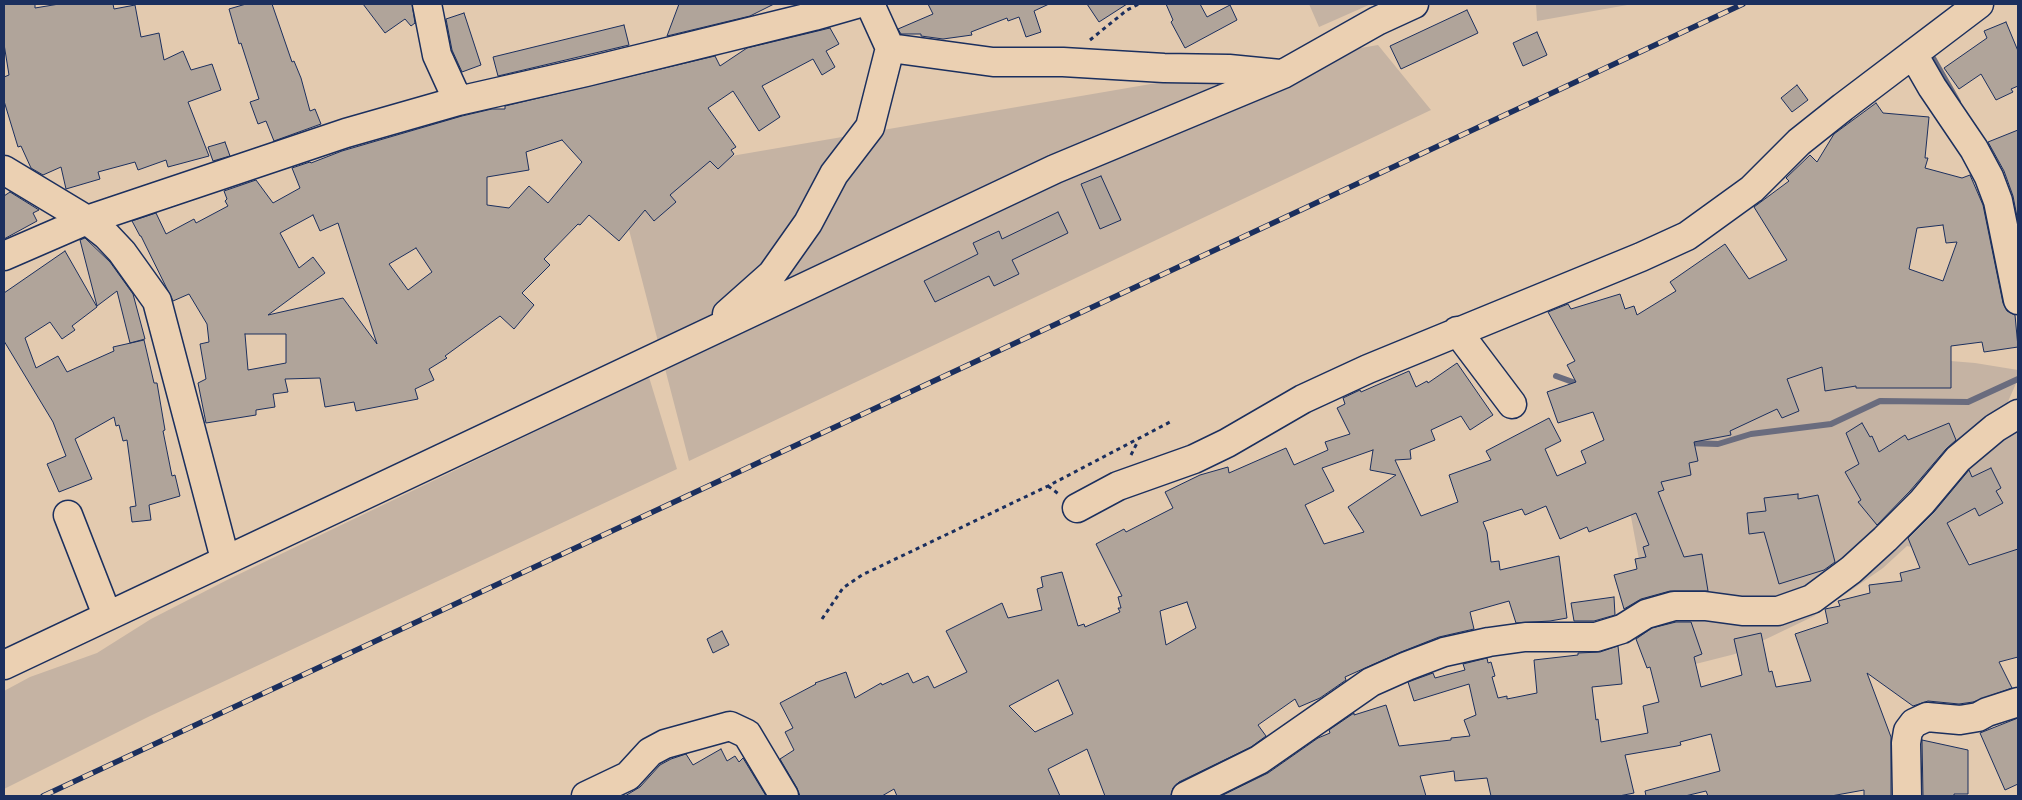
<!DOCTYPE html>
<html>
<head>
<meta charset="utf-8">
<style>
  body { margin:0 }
  #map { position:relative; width:2022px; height:800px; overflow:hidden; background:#e3caaf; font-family:Caveat,sans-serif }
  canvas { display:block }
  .frame { position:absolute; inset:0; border:5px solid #1b2f5e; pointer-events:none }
</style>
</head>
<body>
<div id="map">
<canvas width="2022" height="800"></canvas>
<div class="frame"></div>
</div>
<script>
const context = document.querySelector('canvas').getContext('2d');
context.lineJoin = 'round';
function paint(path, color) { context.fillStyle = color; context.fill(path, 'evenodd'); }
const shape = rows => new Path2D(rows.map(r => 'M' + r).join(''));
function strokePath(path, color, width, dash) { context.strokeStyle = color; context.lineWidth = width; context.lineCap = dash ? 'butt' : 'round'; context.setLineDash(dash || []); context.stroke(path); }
const green = shape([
  [1309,4,1371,4,1319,27],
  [1536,4,1633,4,1537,21],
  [1378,45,1431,110,689,461,615,176],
  [1841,352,1975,363,2018,370,2018,379,2006,406,2018,397,2018,584,1964,560,1907,546,1883,568,1814,616,1735,654,1660,673,1624,479,1714,398],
  [649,377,677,469,150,716,4,789,4,691,30,677,97,653,151,619,229,579]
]);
const stream = shape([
  [1929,51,1958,102],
  [1556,376,1581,385],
  [1686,443,1718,444,1751,434,1831,424,1880,401,1968,402,2018,379]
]);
const building = shape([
  [4,4,35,4,35,8,59,4,113,4,114,9,135,5,141,37,159,33,164,60,183,51,191,70,212,64,221,90,188,102,209,156,168,167,166,160,138,170,135,162,98,172,100,179,66,189,61,167,43,175,31,168,21,146,18,147,4,101,4,77,9,75,4,44,4,4],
  [246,4,272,4,292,62,294,61,301,78,310,111,315,109,321,124,274,141,266,121,258,124,250,102,259,99,241,43,239,44,229,9,246,4],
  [363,4,412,4,415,23,411,26,405,19,385,33,363,4],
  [679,4,774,4,750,16,667,36,679,4],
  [928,4,1049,4,1034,11,1041,32,1026,37,1019,17,1008,21,1007,18,971,32,972,35,943,39,921,36,921,34,901,34,898,29,933,14,928,4],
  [1087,4,1127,4,1099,22,1087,4],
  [1166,4,1200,4,1207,17,1230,5,1237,20,1185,48,1171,22,1173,20,1166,4],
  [1467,10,1478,33,1401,69,1390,46,1467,10],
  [464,13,481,65,462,72,452,50,446,19,464,13],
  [2006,22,2018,51,2018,86,2011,89,2013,92,1996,100,1981,74,1959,89,1944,68,1987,38,1984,31,2006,22],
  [624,25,629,45,498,76,493,57,624,25],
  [830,28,839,44,826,51,835,67,822,75,813,59,762,86,780,117,759,131,733,91,708,108,736,147,731,150,734,154,718,169,710,161,670,195,676,202,654,221,645,210,619,241,589,215,580,225,578,224,544,259,550,265,522,293,534,305,514,329,500,316,445,356,447,358,429,369,434,380,415,389,418,399,356,411,354,402,325,407,320,378,285,379,288,392,273,394,275,407,256,410,256,415,206,423,198,383,206,379,200,344,209,342,207,324,189,294,173,301,141,236,140,236,132,221,156,213,166,234,194,219,196,223,228,206,225,201,227,199,224,191,256,180,273,203,300,188,292,168,310,162,311,163,342,151,462,116,492,109,505,109,505,106,715,56,720,66,747,48,830,28],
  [562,140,582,162,548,203,529,186,509,208,487,205,487,177,529,170,526,152,562,140],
  [313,215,320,231,338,223,377,344,343,298,268,315,325,273,313,257,299,268,280,233,313,215],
  [416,248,432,272,408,290,389,264,416,248],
  [245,334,286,334,286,363,248,370,245,334],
  [1537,32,1547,55,1523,66,1513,43,1537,32],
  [1797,85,1808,100,1792,112,1781,98,1797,85],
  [1876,103,1883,113,1929,117,1925,158,1928,158,1925,168,1962,178,1970,175,1983,205,2003,303,2007,311,2015,315,2018,347,1984,352,1982,342,1951,346,1951,388,1856,388,1856,386,1825,391,1822,367,1787,379,1799,411,1782,418,1777,409,1730,431,1731,435,1694,442,1698,461,1689,463,1691,475,1661,482,1664,490,1658,492,1684,557,1702,554,1708,591,1670,591,1641,599,1624,609,1614,575,1637,569,1635,559,1646,557,1643,547,1649,545,1636,513,1589,532,1587,527,1560,539,1546,506,1525,515,1522,509,1483,522,1487,532,1491,562,1499,561,1500,570,1559,556,1567,618,1550,621,1516,623,1509,601,1470,612,1474,629,1439,637,1401,652,1345,677,1346,680,1320,698,1299,707,1295,699,1258,725,1266,736,1251,747,1179,782,1173,788,1171,796,1105,796,1087,749,1048,769,1060,796,897,796,894,789,882,796,800,796,797,788,780,759,794,750,785,732,793,728,780,703,816,684,815,683,846,672,855,698,881,683,882,685,908,673,913,683,928,676,934,688,967,672,946,631,1002,603,1008,618,1042,610,1037,589,1043,587,1041,577,1062,572,1078,626,1084,624,1085,627,1120,612,1118,608,1121,608,1118,597,1122,596,1096,544,1124,529,1126,532,1173,508,1165,492,1200,475,1228,467,1229,473,1286,448,1294,465,1328,450,1325,442,1350,434,1337,408,1345,404,1343,398,1360,390,1361,392,1409,371,1416,387,1427,381,1428,383,1457,363,1493,415,1470,430,1461,416,1431,430,1435,440,1410,450,1411,459,1395,460,1421,516,1458,502,1449,475,1491,460,1486,451,1549,418,1561,441,1545,449,1557,476,1586,463,1581,451,1604,440,1593,412,1558,423,1547,392,1576,382,1567,365,1575,361,1548,312,1568,304,1571,309,1620,294,1625,309,1634,306,1637,315,1676,291,1670,282,1725,244,1749,279,1787,260,1754,207,1789,181,1786,178,1810,155,1817,162,1834,134,1876,103],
  [1943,225,1946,243,1957,242,1943,281,1909,269,1917,228,1943,225],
  [1373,450,1370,470,1396,475,1348,507,1364,532,1324,544,1305,505,1334,491,1322,468,1373,450],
  [1187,602,1196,628,1166,645,1160,611,1187,602],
  [1058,680,1073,714,1035,732,1009,706,1058,680],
  [2018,130,2018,222,2013,196,2004,171,1988,142,2018,130],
  [225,142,230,156,213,161,208,147,225,142],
  [1101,176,1121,220,1100,229,1081,184,1101,176],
  [10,192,39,210,33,213,37,221,4,239,4,196,10,192],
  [1058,212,1068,233,1012,260,1019,274,994,286,989,276,935,302,924,281,978,254,973,243,999,231,1002,239,1058,212],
  [85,238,110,262,133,294,145,339,130,343,117,291,97,306,80,240,85,238],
  [65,251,97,307,72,326,75,330,62,339,50,322,25,338,36,368,58,356,67,372,114,351,113,347,144,340,154,383,157,383,165,430,163,431,172,476,175,475,180,496,149,505,151,520,132,522,130,507,136,506,127,440,123,441,119,425,116,426,114,417,75,439,92,479,59,492,47,464,66,456,53,422,4,341,4,293,65,251],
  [1862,423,1870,437,1872,436,1879,452,1905,435,1908,440,1949,423,1956,440,1946,449,1910,491,1877,525,1858,502,1861,500,1845,472,1859,464,1846,433,1862,423],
  [1991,468,2001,488,1996,491,2003,503,1979,516,1975,508,1947,523,1969,565,2018,549,2018,657,1999,662,2012,688,1973,702,1959,704,1928,701,1913,706,1867,673,1891,737,1891,796,1864,796,1864,790,1831,796,1708,796,1706,791,1685,796,1646,796,1645,791,1720,771,1711,734,1680,742,1681,745,1677,746,1625,755,1634,793,1619,796,1491,796,1487,778,1455,781,1454,771,1420,776,1426,796,1221,796,1268,773,1318,738,1330,733,1329,730,1354,713,1354,715,1386,705,1399,746,1451,740,1451,738,1470,736,1464,720,1476,715,1469,684,1414,701,1408,682,1433,673,1435,678,1465,670,1463,664,1487,658,1488,663,1491,662,1495,676,1492,677,1498,698,1507,696,1507,699,1537,693,1534,660,1578,655,1578,653,1600,652,1618,646,1622,684,1592,687,1596,720,1598,719,1601,742,1648,733,1643,706,1659,702,1650,667,1647,668,1636,639,1652,628,1676,622,1691,622,1702,654,1694,657,1701,687,1742,675,1734,639,1761,633,1769,672,1772,671,1776,687,1811,681,1795,634,1828,623,1825,609,1840,606,1838,601,1870,593,1869,585,1902,581,1900,573,1920,568,1908,538,1934,512,1969,470,1972,477,1991,468],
  [1798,494,1798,499,1818,495,1835,562,1824,570,1779,584,1764,532,1749,534,1747,513,1766,511,1764,498,1798,494],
  [1614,597,1615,615,1594,621,1574,621,1571,603,1614,597],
  [722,631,729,645,713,653,707,639,722,631],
  [2018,718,2018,784,2005,790,1980,733,2018,718],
  [1922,740,1968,750,1968,794,1954,794,1954,796,1923,796,1922,740],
  [721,749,727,761,735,756,739,762,743,758,766,796,625,796,640,787,660,765,671,759,686,754,693,765,721,749]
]);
const path = shape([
  [1090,40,1127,10,1139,4],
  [1131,455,1138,441],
  [1048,486,1060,495],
  [822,619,843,588,862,575,1048,486,1170,422]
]);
const minor = shape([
  [427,4,437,55,458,101],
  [890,48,993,62,1063,62,1164,68,1229,69,1280,74],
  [1913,54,1932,87,1974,149,1989,177,1998,201,2018,300],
  [4,170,87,220,106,235,122,252,157,301,225,559],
  [4,256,87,220,346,133,458,101,586,72,814,16,856,4],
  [727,314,772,274,808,223,834,174,870,127,890,48,870,4],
  [1457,331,1512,404],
  [1077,508,1118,486,1194,459,1227,443,1303,399,1368,369,1641,257,1687,236,1752,189,1799,142,1843,107,1979,4],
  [68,515,107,615],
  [4,665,1055,169,1283,74,1377,21,1414,4],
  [586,796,628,776,650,752,665,744,730,726,747,734,784,796],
  [1186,796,1259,760,1371,682,1407,666,1444,652,1489,642,1525,637,1596,637,1622,629,1646,614,1674,606,1705,606,1742,611,1778,611,1812,599,1851,570,1885,539,1922,502,1958,459,1995,428,2018,414],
  [1907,796,1906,743,1908,731,1914,723,1927,717,1960,720,1978,717,1987,712,2018,702]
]);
const rail = shape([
  [43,796,1743,4]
]);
paint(green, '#c5b3a3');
strokePath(stream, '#6a6c7e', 6);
paint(building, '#b0a49a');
strokePath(building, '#1b2f5e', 1);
strokePath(minor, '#1b2f5e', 31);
strokePath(path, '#1b2f5e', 3, [4, 4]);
strokePath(minor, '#ebd0b2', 28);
strokePath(rail, '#1b2f5e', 5.5);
strokePath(rail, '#ebd0b2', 4, [11]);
</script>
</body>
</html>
